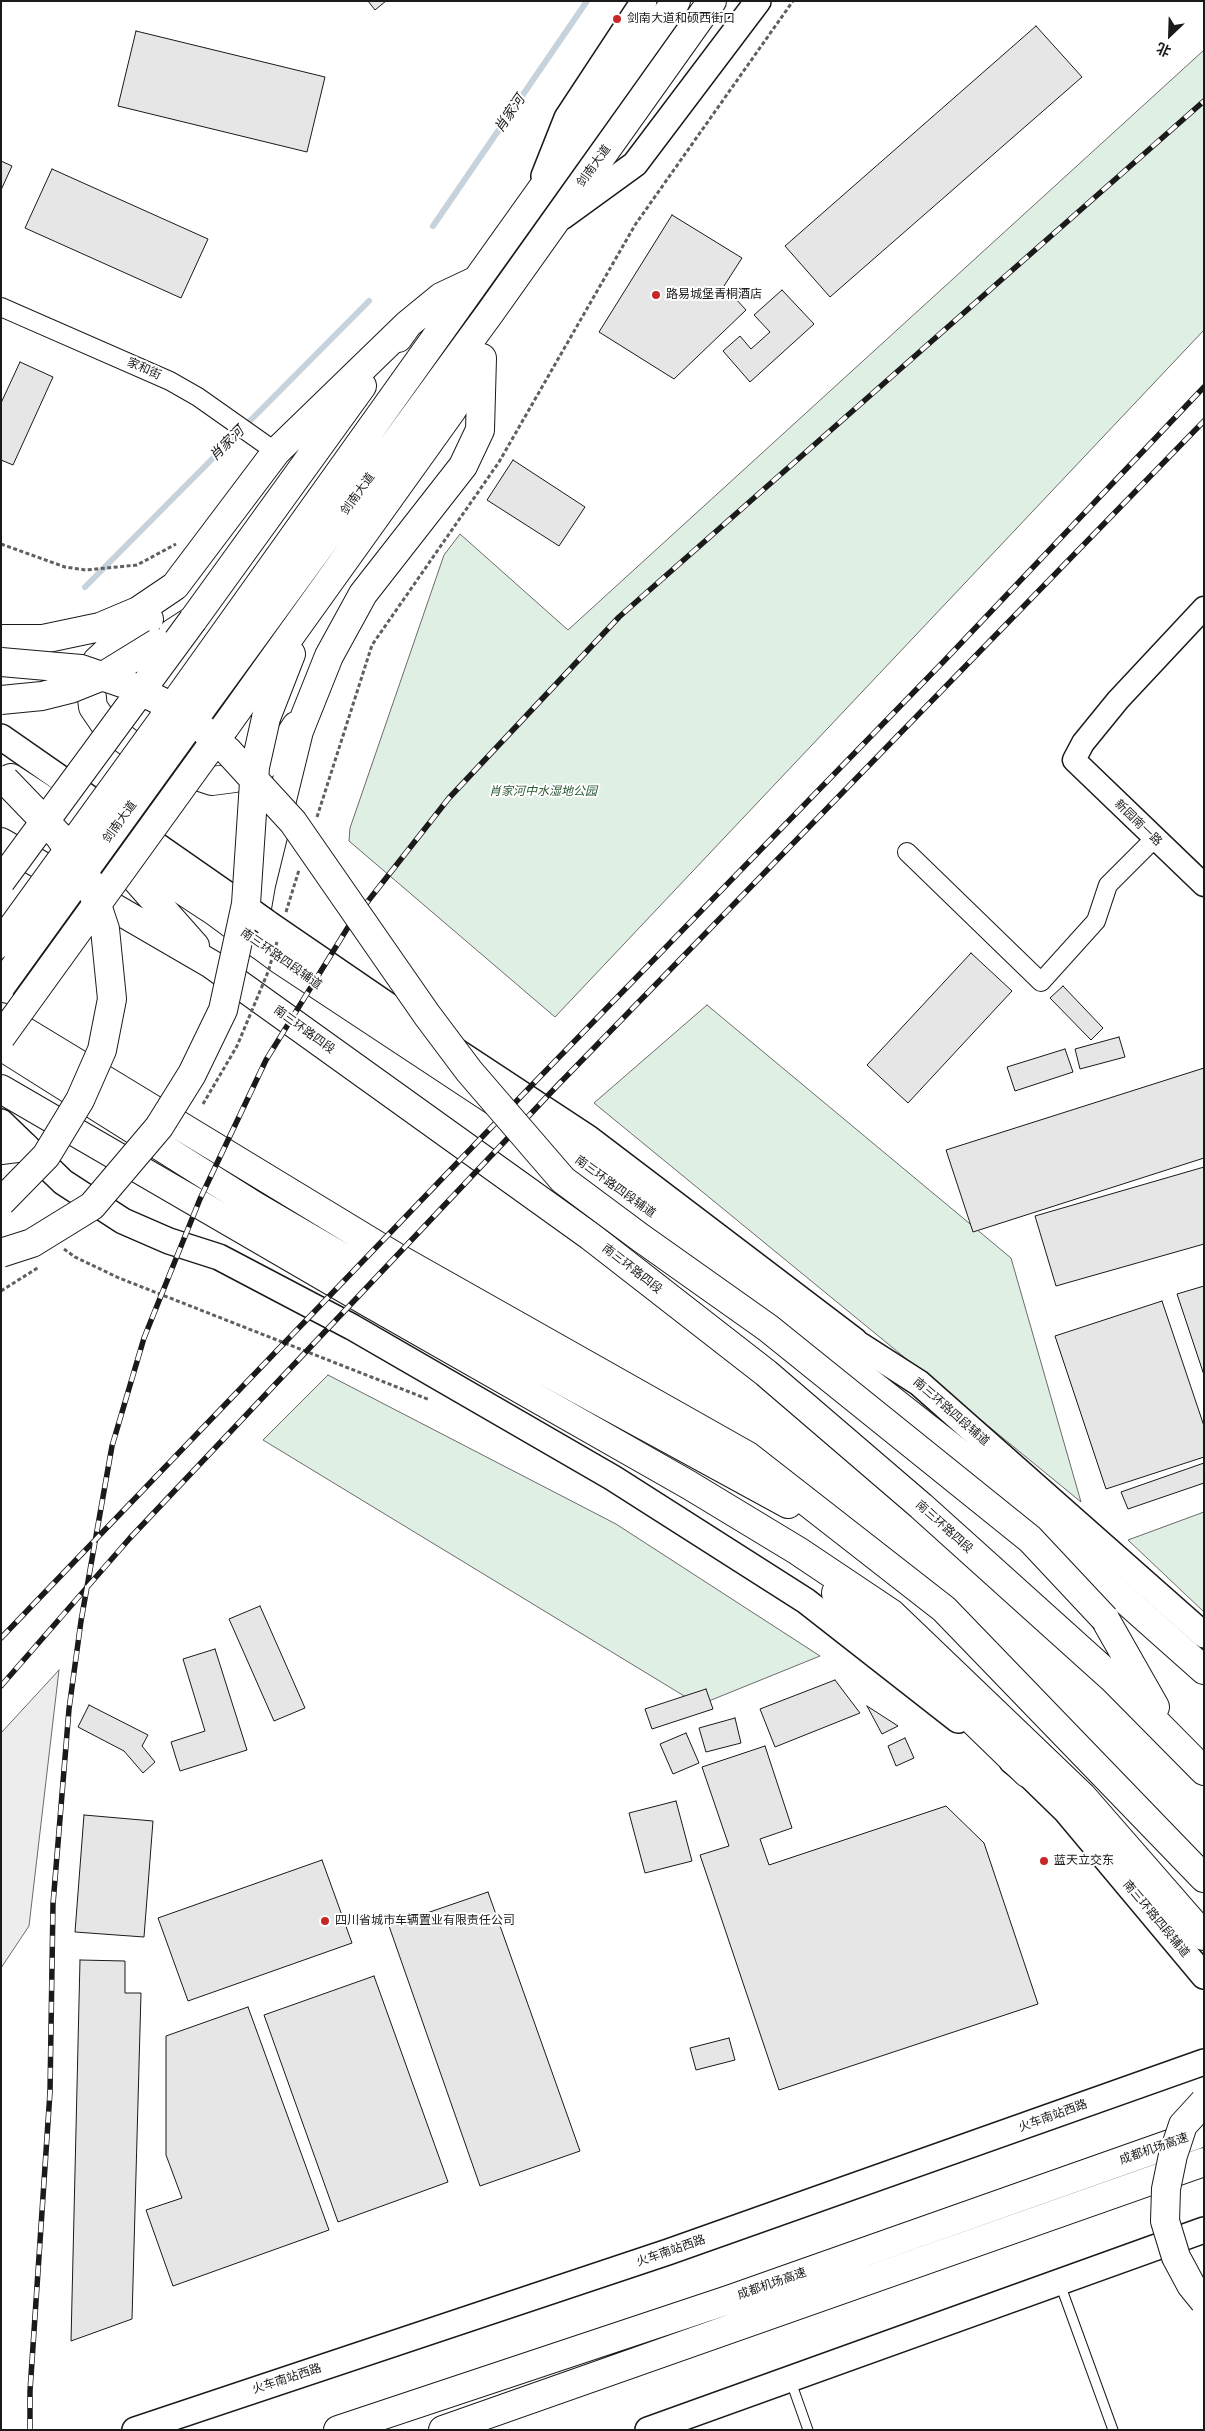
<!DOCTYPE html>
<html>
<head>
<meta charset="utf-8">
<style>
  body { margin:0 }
  #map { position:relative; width:1205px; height:2431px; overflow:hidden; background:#fff; font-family:Bitter,"Noto Sans SC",serif }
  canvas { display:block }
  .frame { position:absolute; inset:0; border:2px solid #1a1a1a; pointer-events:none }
  .north { position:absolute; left:1145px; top:10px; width:50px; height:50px; -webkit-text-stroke:4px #fff; paint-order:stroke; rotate:204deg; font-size:14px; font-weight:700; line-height:20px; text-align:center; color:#1a1a1a }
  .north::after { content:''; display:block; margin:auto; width:18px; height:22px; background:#1a1a1a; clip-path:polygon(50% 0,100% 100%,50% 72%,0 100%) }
</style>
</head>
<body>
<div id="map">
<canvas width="1205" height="2431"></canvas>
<div class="frame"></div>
<div class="north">北</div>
</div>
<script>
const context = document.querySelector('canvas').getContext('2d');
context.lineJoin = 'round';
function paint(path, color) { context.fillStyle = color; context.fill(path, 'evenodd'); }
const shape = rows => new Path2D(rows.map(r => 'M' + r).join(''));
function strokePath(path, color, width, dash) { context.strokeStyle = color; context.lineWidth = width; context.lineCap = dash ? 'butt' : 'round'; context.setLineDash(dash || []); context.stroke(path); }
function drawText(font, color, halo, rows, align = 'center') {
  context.font = font + ' Bitter,"Noto Sans SC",serif'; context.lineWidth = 4; context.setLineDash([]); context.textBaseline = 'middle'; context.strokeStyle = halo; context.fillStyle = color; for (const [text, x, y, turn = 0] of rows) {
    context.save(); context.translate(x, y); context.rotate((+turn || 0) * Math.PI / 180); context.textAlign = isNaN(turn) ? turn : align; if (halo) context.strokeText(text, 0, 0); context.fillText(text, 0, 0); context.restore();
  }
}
const green = shape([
  [1204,50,1204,330,555,1017,349,841,350,828,444,555,460,534,568,630,1204,50],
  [707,1005,1011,1258,1081,1502,594,1103,707,1005],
  [328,1375,616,1524,820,1656,699,1705,263,1440,328,1375],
  [1204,1512,1204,1612,1128,1540,1204,1512]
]);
const parking = shape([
  [59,1670,29,1926,1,1968,1,1733,59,1670]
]);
const stream = shape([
  [433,226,587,1],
  [85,587,369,301]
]);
const building = shape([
  [368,1,386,1,375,10,368,1],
  [1036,26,1082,77,830,297,785,246,1036,26],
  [136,31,325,77,307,152,118,106,136,31],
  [1,161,12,166,1,190,1,161],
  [52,169,208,239,181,298,25,228,52,169],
  [672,215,742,258,724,286,746,310,674,379,599,332,672,215],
  [782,290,814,324,750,382,723,351,740,336,751,349,770,332,754,315,782,290],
  [20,362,53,377,13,465,1,460,1,403,20,362],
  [513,460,585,507,559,546,487,500,513,460],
  [971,953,1012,991,908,1103,867,1065,971,953],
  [1063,986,1103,1028,1091,1040,1050,998,1063,986],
  [1119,1037,1125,1057,1080,1069,1075,1049,1119,1037],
  [1065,1049,1073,1072,1015,1091,1007,1067,1065,1049],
  [1204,1068,1204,1158,973,1232,946,1150,1204,1068],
  [1204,1167,1204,1244,1056,1286,1035,1216,1204,1167],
  [1204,1286,1204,1375,1177,1294,1204,1286],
  [1162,1301,1204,1426,1204,1457,1106,1489,1055,1336,1162,1301],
  [1204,1463,1204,1483,1128,1509,1121,1492,1204,1463],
  [260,1606,305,1708,274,1721,229,1619,260,1606],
  [215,1649,247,1750,180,1771,171,1742,205,1731,183,1659,215,1649],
  [835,1680,860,1713,775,1747,760,1709,835,1680],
  [706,1689,713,1709,652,1729,645,1709,706,1689],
  [89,1705,148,1735,142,1746,155,1762,143,1773,124,1751,78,1727,89,1705],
  [867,1706,898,1726,882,1734,867,1706],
  [735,1718,741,1743,706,1752,699,1728,735,1718],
  [686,1733,699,1763,673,1774,660,1744,686,1733],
  [905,1738,914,1758,896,1766,888,1746,905,1738],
  [765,1746,792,1828,760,1839,769,1865,946,1806,984,1843,1038,2004,779,2090,700,1855,729,1846,702,1767,765,1746],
  [676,1801,692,1861,645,1873,629,1813,676,1801],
  [84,1815,153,1821,144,1937,75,1932,84,1815],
  [322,1860,352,1943,188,2001,158,1918,322,1860],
  [488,1892,580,2151,480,2186,389,1926,488,1892],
  [80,1960,125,1961,125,1993,141,1993,132,2319,71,2341,80,1960],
  [374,1976,448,2182,338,2222,264,2015,374,1976],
  [248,2007,329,2230,173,2286,146,2210,182,2198,166,2155,166,2036,248,2007],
  [729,2038,735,2060,696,2070,690,2048,729,2038]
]);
const path = shape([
  [1,544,65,567,86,570,137,565,176,544],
  [317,817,372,645,499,462,635,225,793,1],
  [64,1249,75,1257,119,1278,430,1400]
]);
const service = shape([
  [1060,2284,1113,2430],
  [790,2379,808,2430]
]);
const minor = shape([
  [1,307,170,381,198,397,276,452],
  [907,852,1041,982,1096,921,1108,885,1154,839]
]);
const tertiary = shape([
  [1204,608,1118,700,1083,743,1074,760,1204,885]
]);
const secondary = shape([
  [544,176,567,118,644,1],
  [562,217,635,164,758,1],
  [1,737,245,907],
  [266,922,412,1022,588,1138,855,1341],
  [1,1122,63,1182,123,1221,169,1241,219,1257,352,1327,613,1478,806,1601,958,1720],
  [841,1333,919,1383,1204,1635],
  [1012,1761,1027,1773,1066,1811,1204,1976],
  [135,2430,668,2252,1204,2062],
  [648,2430,1204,2230]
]);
const primary = shape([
  [11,778,214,911,279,959,538,1130,714,1260],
  [1,1089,371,1304,689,1485,798,1551,892,1614,1082,1796,1204,1936],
  [1,1150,25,1147],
  [836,1593,923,1672,1027,1773]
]);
const trunk = shape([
  [398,338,408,324,441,297,475,281],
  [149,619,127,633,97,661,89,674,93,707,106,726,132,745,176,769,212,781,235,778,262,767,287,740,296,726],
  [173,633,193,620,362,386],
  [1,639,43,639,100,627,138,611,175,586,276,452,408,324],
  [180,696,676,1],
  [201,709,490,313,712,1],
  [266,718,291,654],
  [225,727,452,410,481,362],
  [95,833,195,946],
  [1,842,211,964,590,1236,766,1373,921,1506,1112,1678,1204,1771],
  [260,945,254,925,261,885,299,731,329,656,363,594,463,466,480,430,482,358],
  [1,1017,401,1260,748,1456,944,1609,1204,1878],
  [1,1046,255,1206,438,1313,788,1504],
  [1105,1619,1155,1707]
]);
const motorway = shape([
  [714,1260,969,1461,1204,1670],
  [338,2430,728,2300,1204,2132],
  [443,2430,1204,2162]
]);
const rail = shape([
  [1,1638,532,1085,945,660,1204,387],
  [1,1686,130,1538,557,1086,1204,421],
  [30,2430,30,2391,50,2092,53,1904,69,1709,81,1621,112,1446,144,1338,200,1199,266,1060,350,924,449,798,619,617,1204,101]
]);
const pathBridge = shape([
  [286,912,299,870],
  [203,1104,237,1046,268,972,277,942],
  [1,1291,39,1267]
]);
const secondaryBridge = shape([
  [245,907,266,922]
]);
const trunkBridge = shape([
  [1,662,81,669,128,685,183,712,227,750,293,822,427,1015,469,1071,563,1180,641,1238,768,1328,1030,1539,1105,1619],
  [1,700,42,696,70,689,105,675,157,643],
  [1,881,193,620],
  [1,943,180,696],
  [1,986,201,709],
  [1,1037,225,727],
  [1,1202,46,1156,80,1100,102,1050,112,999,105,929,89,881,59,836,5,780],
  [1,1253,32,1243,92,1206,159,1127,192,1074,223,1010,246,904,255,767,266,718]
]);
const motorwayBridge = shape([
  [1204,2102,1183,2125,1173,2155,1166,2189,1165,2221,1176,2257,1191,2285,1204,2301]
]);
const markers = [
  [617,19,5,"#c62828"],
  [656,295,5,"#c62828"],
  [1044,1861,5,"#c62828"],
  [325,1921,5,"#c62828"]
];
const poiNames = [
  ["剑南大道和硕西街口",627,19],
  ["路易城堡青桐酒店",666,295],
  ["蓝天立交东",1054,1861],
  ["四川省城市车辆置业有限责任公司",335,1921]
];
const streetNames = [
  ["剑南大道",594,166,-54],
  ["家和街",144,369,24],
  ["剑南大道",358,494,-54],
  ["剑南大道",120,822,-54],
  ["新园南一路",1138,823,44],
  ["南三环路四段辅道",281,959,35],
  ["南三环路四段",304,1030,36],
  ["南三环路四段辅道",615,1187,36],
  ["南三环路四段",632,1269,38],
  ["南三环路四段辅道",951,1412,41],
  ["南三环路四段",944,1527,42],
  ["南三环路四段辅道",1156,1919,50],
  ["火车南站西路",1053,2116,-20],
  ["成都机场高速",1154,2149,-19],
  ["火车南站西路",671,2251,-19],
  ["成都机场高速",772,2284,-19],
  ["火车南站西路",287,2379,-18]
];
const parkNames = [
  ["肖家河中水湿地公园",543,792]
];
const waterNames = [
  ["肖家河",510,114,-56],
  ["肖家河",227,444,-45]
];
paint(green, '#e0efe3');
strokePath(green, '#6a6a6a', 1);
paint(parking, '#ededed');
strokePath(parking, '#6a6a6a', 1);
strokePath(stream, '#c6d2dc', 6);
paint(building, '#e6e6e6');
strokePath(building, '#1a1a1a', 1);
strokePath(service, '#1a1a1a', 11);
strokePath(minor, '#1a1a1a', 20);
strokePath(tertiary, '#1a1a1a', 25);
strokePath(secondary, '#1a1a1a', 28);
strokePath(primary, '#1a1a1a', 30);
strokePath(trunk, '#1a1a1a', 30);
strokePath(motorway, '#1a1a1a', 30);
strokePath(path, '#5f5f5f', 3, [4, 2.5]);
strokePath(service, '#fff', 9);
strokePath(minor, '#fff', 18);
strokePath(tertiary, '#fff', 22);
strokePath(secondary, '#fff', 25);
strokePath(primary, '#fff', 28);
strokePath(trunk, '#fff', 28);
strokePath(motorway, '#fff', 28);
strokePath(rail, '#1a1a1a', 5.5);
strokePath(rail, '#fff', 4, [11]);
strokePath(secondaryBridge, '#1a1a1a', 28, []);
strokePath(trunkBridge, '#1a1a1a', 30, []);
strokePath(motorwayBridge, '#1a1a1a', 30, []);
strokePath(pathBridge, '#5f5f5f', 3, [4, 2.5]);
strokePath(secondaryBridge, '#fff', 25);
strokePath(trunkBridge, '#fff', 28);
strokePath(motorwayBridge, '#fff', 28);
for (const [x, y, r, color] of markers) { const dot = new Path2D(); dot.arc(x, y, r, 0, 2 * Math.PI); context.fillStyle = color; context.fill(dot); strokePath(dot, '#fff', 2); }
drawText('12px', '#1a1a1a', '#fff', poiNames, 'left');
drawText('12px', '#1a1a1a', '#fff', streetNames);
drawText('italic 12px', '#2b5a34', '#fff', parkNames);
drawText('italic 14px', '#1a1a1a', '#fff', waterNames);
</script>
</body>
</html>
